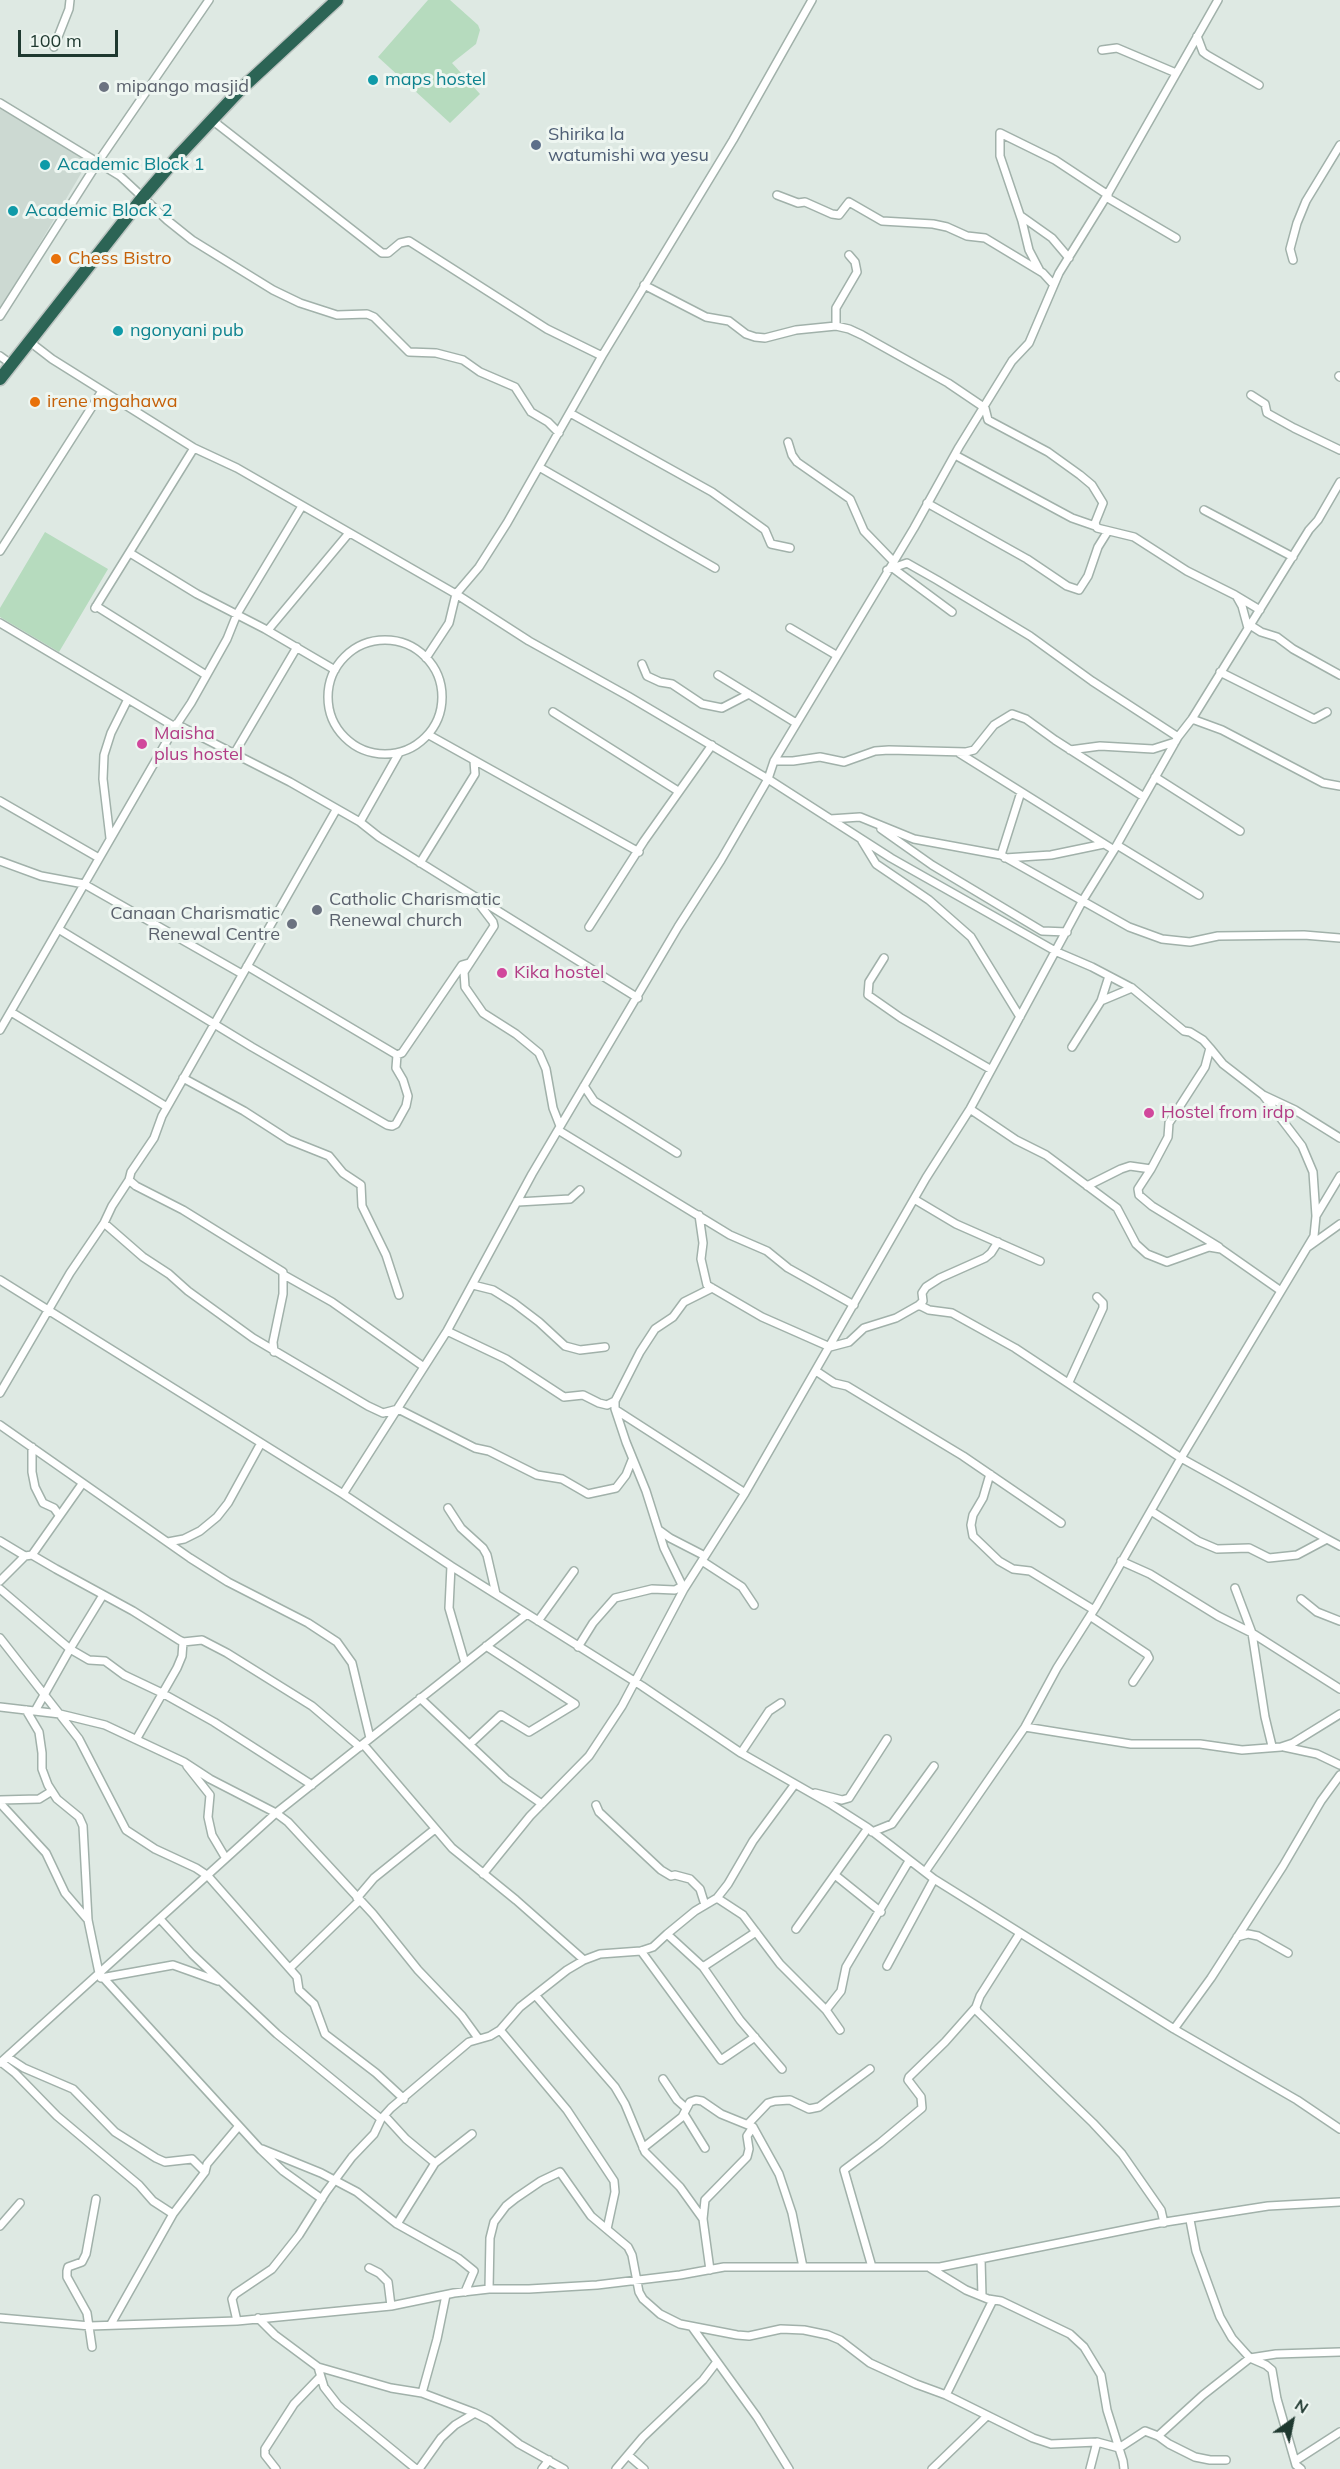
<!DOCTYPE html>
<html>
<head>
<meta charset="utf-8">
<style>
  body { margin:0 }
  #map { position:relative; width:1340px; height:2469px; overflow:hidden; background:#dee9e3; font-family:Mulish,sans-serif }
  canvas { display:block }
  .north { position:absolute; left:1262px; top:2391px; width:60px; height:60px; -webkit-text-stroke:4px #eef6f1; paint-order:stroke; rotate:33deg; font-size:16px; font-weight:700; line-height:24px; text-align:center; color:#1f3930 }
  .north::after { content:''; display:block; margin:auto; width:21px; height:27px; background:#1f3930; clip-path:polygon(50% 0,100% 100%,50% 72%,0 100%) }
  .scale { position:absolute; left:18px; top:30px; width:100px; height:27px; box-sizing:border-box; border:3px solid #1f3930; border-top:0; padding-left:8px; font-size:18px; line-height:21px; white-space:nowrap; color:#1f3930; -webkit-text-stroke:4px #eef6f1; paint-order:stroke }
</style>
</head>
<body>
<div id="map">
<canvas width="1340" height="2469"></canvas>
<div class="north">N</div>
<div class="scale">100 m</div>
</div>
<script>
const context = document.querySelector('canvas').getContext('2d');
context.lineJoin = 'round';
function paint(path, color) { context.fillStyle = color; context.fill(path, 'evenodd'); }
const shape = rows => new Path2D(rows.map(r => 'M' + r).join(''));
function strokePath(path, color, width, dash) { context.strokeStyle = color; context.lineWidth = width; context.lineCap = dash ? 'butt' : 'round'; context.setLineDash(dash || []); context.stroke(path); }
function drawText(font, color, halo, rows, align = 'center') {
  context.font = font + ' Mulish,sans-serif'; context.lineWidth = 6; context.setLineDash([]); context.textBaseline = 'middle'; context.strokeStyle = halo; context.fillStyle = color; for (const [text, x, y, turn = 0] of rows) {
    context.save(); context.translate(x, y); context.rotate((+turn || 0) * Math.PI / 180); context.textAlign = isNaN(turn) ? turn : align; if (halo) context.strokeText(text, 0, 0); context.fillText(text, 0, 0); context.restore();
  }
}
const built = shape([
  [0,107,89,160,0,311]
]);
const green = shape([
  [428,0,450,0,478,25,480,30,476,44,452,63,480,94,450,123,378,57],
  [45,532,108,569,59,652,0,617,0,608]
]);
const street = shape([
  [1197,36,1203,52,1207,55,1259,85],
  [54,47,69,9,70,0],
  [1102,50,1117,48,1176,73],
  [0,103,120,176,167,220,192,240,273,290,300,303,337,315,367,314,374,317,409,352,436,353,463,360,480,372,515,387,531,412,548,422,559,433],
  [212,120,382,253,388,253,400,243,409,241,547,329,602,356],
  [777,195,798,203,805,202,832,214,839,215,849,202,882,221,933,224,947,227,967,236,985,238,1043,273,1053,284],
  [1106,197,1176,238],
  [1021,216,1052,238,1069,258],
  [1293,260,1290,249,1297,223,1306,201,1340,145],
  [1040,271,1029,250,1022,221,1000,156,1000,133,1055,160,1108,195],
  [644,285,706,317,729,321,746,334,755,337,765,338,796,330,836,326,849,329,862,335,948,383,985,408,988,420,1048,452,1080,475,1092,485,1103,503,1095,523,1097,528,1134,537,1187,571,1235,595,1260,610],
  [0,316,98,162,209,0],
  [836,326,836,308,857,272,855,262,849,255],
  [30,342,52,359,194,448,237,468,456,594,529,641,628,696,768,779,891,858,1057,952,1092,967,1132,988,1184,1031,1190,1032,1203,1040,1210,1048,1205,1067,1169,1123,1168,1137,1151,1169,1130,1166,1121,1169,1087,1186],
  [0,356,11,364],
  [1339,376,1340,377],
  [1251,395,1265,404,1267,413,1294,428,1340,450],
  [570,413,712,492,765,530,771,544,790,548],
  [788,442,792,455,797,462,850,499,864,531,893,561],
  [955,455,1072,518,1095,526],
  [539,467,715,568],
  [927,503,1027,559,1067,586,1079,590,1088,576,1098,547,1108,531],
  [1204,510,1293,557],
  [0,551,102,391],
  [130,553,197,594,265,629,335,670],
  [894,569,952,612],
  [887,570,907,563,937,580,1030,636,1092,681,1178,737],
  [1237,597,1242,606,1248,628],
  [96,606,206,675],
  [95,608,194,448],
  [0,623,175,727],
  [1250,625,1261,632,1277,637,1293,649,1340,675],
  [790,628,836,655],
  [268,630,349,533],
  '328 697a57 57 0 1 1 114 0a57 57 0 1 1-114 0Z',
  [426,658,449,623,456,594,479,567,507,523,602,356,733,140,812,0],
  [642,664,647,676,660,682,672,684,702,704,722,708,749,694],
  [1220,672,1314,719,1327,712],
  [718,675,796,723],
  [553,712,678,791],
  [1192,719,1222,730,1323,783,1340,786],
  [176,724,290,782,360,822,379,837,638,998],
  [429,735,639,852],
  [1070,750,1100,746,1153,749,1175,742],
  [959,753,1114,850],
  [234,754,297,647],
  [774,761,793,761,820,757,844,762,875,751,889,750,966,752,974,750,994,725,1012,714,1026,719,1055,740,1144,797],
  [1155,777,1240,831],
  [0,801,99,858],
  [830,819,860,817,914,839,1001,855,1021,792],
  [360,822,399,753],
  [881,829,932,865,1042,931,1067,932],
  [110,838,103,779,104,755,111,733,128,699],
  [862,841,876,864,929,900,971,937,1020,1017],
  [1117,845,1199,895],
  [1001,855,1129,927,1162,939,1190,942,1218,936,1304,935,1340,938],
  [1005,858,1051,855,1104,844],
  [0,861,41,876,84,884,242,974],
  [420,863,475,774,474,761],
  [473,896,493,922,494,926,464,972,465,987,483,1013,516,1034,539,1053,546,1069,553,1108,560,1126],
  [589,927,644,841,712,745],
  [60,930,252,1047,387,1125,392,1126,396,1124,406,1106,408,1096,403,1080,396,1068,397,1055],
  [884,958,869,982,868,995,901,1018,990,1069],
  [247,966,397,1055,402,1053,462,965,469,963],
  [1101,1001,1132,988],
  [11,1012,167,1107],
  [0,1030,175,727,191,703,227,639,237,614,302,506],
  [1072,1047,1101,1001,1109,976],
  [1210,1048,1223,1064,1263,1095,1302,1146,1313,1172,1316,1216],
  [183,1078,244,1111,289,1140,329,1156,343,1173,361,1185,362,1206,386,1255,399,1295],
  [584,1086,594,1101,677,1153],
  [1263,1095,1295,1110,1340,1138],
  [970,1109,1016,1140,1046,1155,1117,1208,1136,1244,1147,1254,1167,1262,1209,1247,1221,1249,1281,1291],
  [558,1130,730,1235,767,1251,788,1268,854,1305],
  [1151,1169,1138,1189,1139,1195,1152,1206,1219,1247],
  [129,1180,136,1186,183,1210,283,1272,283,1294,273,1342,274,1352],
  [914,1199,956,1224,1040,1261],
  [518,1202,570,1199,580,1190],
  [699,1215,703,1243,701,1259,707,1285,762,1317,830,1347,849,1342,864,1328,896,1318,919,1305,923,1301,922,1293,926,1287,940,1278,985,1258,991,1253,998,1242],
  [104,1223,143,1257,169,1274,188,1291,253,1338,368,1406,383,1413,398,1409,475,1448,489,1451,537,1475,562,1479,588,1494,616,1488,626,1475,632,1460],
  [1308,1247,1340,1224],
  [284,1275,332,1302,424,1367],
  [0,1280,343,1494,451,1566,642,1686,741,1753,832,1805,868,1828,934,1879,1174,2029,1297,2100,1340,2129],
  [473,1285,493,1290,514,1303,539,1322,565,1346,580,1350,605,1347],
  [919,1305,929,1310,952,1313,1015,1348,1181,1458,1327,1539],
  [447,1331,506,1359,564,1397,583,1395,599,1403,607,1405,615,1401],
  [816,1371,834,1383,847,1386,963,1456,1061,1523],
  [1069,1382,1103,1308,1103,1303,1097,1297],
  [0,1393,70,1273,104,1223,112,1206,129,1180,131,1172,154,1138,162,1116,336,810],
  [616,1410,745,1493],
  [0,1425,190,1558,228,1582,308,1623,337,1642,352,1663,370,1738],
  [32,1447,32,1472,35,1487,43,1503,54,1508,59,1515],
  [990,1474,983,1498,973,1515,971,1525,973,1536,999,1561,1013,1569,1030,1571,1094,1610],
  [343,1494,447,1331,532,1174,678,927,721,860,768,779,774,761,914,528,959,447,1012,361,1029,343,1059,273,1106,197,1218,0],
  [448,1508,461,1528,483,1548,487,1555,496,1594],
  [1151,1511,1198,1541,1217,1549,1249,1548,1269,1558,1297,1555,1327,1539,1340,1546],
  [659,1530,670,1538,705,1556],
  [0,1541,25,1556,32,1555,56,1569,133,1611,179,1640,183,1642,202,1640,227,1653,312,1706,360,1747],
  [168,1542,184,1539,200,1531,217,1517,228,1503,261,1443],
  [32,1555,82,1484],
  [702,1561,742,1587,754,1605],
  [1121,1561,1150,1574,1218,1616,1252,1633,1340,1689],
  [451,1566,449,1608,465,1663],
  [0,1581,25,1556],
  [1235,1588,1252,1633,1265,1717,1272,1746],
  [0,1589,70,1649,103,1595],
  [684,1589,664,1548,646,1491,626,1442,615,1409,615,1401,640,1352,655,1329,673,1317,684,1302,712,1288],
  [1301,1599,1317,1612,1340,1621],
  [1090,1616,1147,1654,1149,1658,1133,1682],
  [538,1621,574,1571],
  [0,1638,79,1739,126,1830,155,1849,196,1868,208,1876,297,1977,299,1990,314,2004,325,2034,376,2073,404,2099],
  [578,1647,593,1623,615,1598,652,1589,675,1590,682,1586],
  [420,1698,506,1779,542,1804],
  [0,1707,60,1714,105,1725,184,1762,210,1779,276,1813,288,1822,373,1914,418,1970,462,2016,478,2038],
  [26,1710,39,1732,42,1753,42,1769,48,1785,57,1799,79,1817,83,1826,88,1920,99,1973,261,2150,283,2171,322,2199],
  [35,1711,70,1649,89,1660,105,1661,124,1675,162,1693,214,1722,312,1785],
  [1025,1727,1131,1744,1200,1744,1242,1750,1281,1747,1293,1743,1340,1714],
  [137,1738,177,1668,182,1656,183,1642],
  [363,1744,452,1848,516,1900,584,1960],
  [470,1744,501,1715,529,1732,575,1704,486,1646],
  [1284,1747,1317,1754,1340,1765],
  [741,1753,769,1711,781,1703],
  [187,1766,210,1795,208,1817,212,1835,225,1857],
  [815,1793,842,1800,849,1798,887,1739],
  [0,1800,39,1799,52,1791],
  [0,1803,46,1853,65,1893,88,1920],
  [596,1805,599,1812,661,1870,671,1876,675,1875,690,1879,700,1889,705,1905],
  [872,1832,892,1824,934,1766],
  [925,1872,1025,1727,1057,1668,1097,1605,1181,1458,1314,1236,1316,1216,1340,1176],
  [483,1874,530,1816,589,1756,622,1706,684,1589,745,1493,926,1178,970,1109,1083,900,1114,850,1178,737,1192,719,1309,530,1318,520,1340,482],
  [835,1875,881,1912],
  [357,1898,374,1878,435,1829],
  [717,1898,743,1915,780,1964,826,2010,840,2030],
  [160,1919,192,1954,277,2034,381,2119],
  [796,1929,868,1828],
  [1020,1933,980,1996,976,2007,977,2011,1093,2123,1122,2154,1161,2210,1164,2223],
  [1237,1937,1248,1934,1258,1936,1288,1953],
  [641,1951,721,2060,755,2037],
  [887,1966,934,1879],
  [703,1967,756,1932],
  [290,1968,360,1900],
  [101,1978,173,1965,218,1981],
  [536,1996,615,2087,625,2104,645,2152,680,2187,703,2219],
  [826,2010,841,1991,846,1967,909,1861],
  [1174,2029,1211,1978,1283,1866,1321,1801,1340,1775],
  [500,2030,567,2110,614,2181,615,2192,607,2229],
  [7,2057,24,2068,73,2089,115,2132,156,2158,165,2162,192,2159,205,2172],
  [1,2062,15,2073,57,2116,139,2185,153,2201,173,2214],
  [0,2063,276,1813,527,1614],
  [782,2069,740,2020,703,1967,667,1934,695,1911,717,1898,728,1884,753,1841,795,1784],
  [663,2079,677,2100,686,2108],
  [684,2114,705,2148],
  [385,2116,406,2139,435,2163],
  [748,2124,768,2103,775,2101,790,2100,809,2109,819,2107,870,2069],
  [643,2148,682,2117,690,2102,696,2100,702,2101,721,2114,753,2127,779,2174,792,2213,803,2267],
  [262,2149,321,2173,357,2192,397,2224,458,2258,474,2271,465,2292],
  [1190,2220,1196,2251,1220,2317,1232,2338,1250,2358,1266,2365,1272,2370,1277,2399,1296,2465,1301,2469],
  [397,2224,435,2163,472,2134],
  [0,2226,20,2203],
  [981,2259,982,2296],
  [872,2267,844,2170,880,2143,922,2108,921,2097,908,2080,909,2077,945,2042,976,2007],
  [369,2268,379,2273,388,2282,391,2306],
  [930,2268,966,2290,988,2299,1001,2301,1070,2334,1084,2347,1101,2375,1107,2410,1123,2461,1124,2469],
  [710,2270,703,2219,705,2200,747,2157,749,2149,747,2136,753,2127],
  [489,2289,490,2238,494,2222,506,2206,516,2198,541,2181,560,2172,591,2216,628,2247,632,2255,639,2292,643,2299,660,2314,680,2324,737,2335,749,2336,781,2329,804,2330,828,2335,840,2340,870,2363,916,2384,946,2395,1033,2438,1051,2444,1097,2442,1119,2448,1145,2431,1158,2436,1169,2444,1195,2457,1210,2460,1226,2460],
  [0,2318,90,2326,237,2321,391,2306,454,2293,489,2289,529,2289,597,2285,680,2275,724,2267,940,2267,1159,2223,1268,2206,1340,2202],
  [258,2318,275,2335,318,2367,391,2388,422,2393,475,2413,489,2420,519,2444,564,2469],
  [237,2321,232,2299,235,2294,272,2269,299,2235,326,2192,352,2157,374,2134,381,2119,391,2108,469,2042,490,2036,500,2030,520,2007,567,1970,584,1960,600,1954,641,1951,653,1947,667,1934],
  [111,2324,173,2214,205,2172,207,2164,238,2127],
  [692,2327,757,2417,789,2469],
  [92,2347,87,2313,67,2277,67,2271,68,2267,82,2262,86,2254,96,2199],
  [318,2367,324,2387,338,2405,416,2469],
  [422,2393,437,2339,446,2295],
  [946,2395,993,2300],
  [1158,2436,1203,2395,1250,2358,1276,2354,1340,2352],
  [628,2455,644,2469],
  [1295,2461,1340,2432],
  [276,2469,265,2455,265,2449,294,2404,320,2377],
  [419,2469,441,2438,455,2425,475,2413],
  [542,2469,549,2460],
  [616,2469,643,2437,703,2380,716,2363],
  [932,2469,987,2416],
  [1090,2469,1097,2442]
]);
const highway = shape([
  [0,379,143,197,180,154,241,89,337,0]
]);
const markers = [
  [373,80,6,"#0f9aa8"],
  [104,87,6,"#6b7280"],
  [536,145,6,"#5c6f8a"],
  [45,165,6,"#0f9aa8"],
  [13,211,6,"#0f9aa8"],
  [56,259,6,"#e8710a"],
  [118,331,6,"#0f9aa8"],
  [35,402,6,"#e8710a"],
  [142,744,6,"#d1479c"],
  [317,910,6,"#6b7280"],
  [292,924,6,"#6b7280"],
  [502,973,6,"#d1479c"],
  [1149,1113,6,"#d1479c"]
];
const cultureNames = [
  ["maps hostel",385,80],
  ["Academic Block 1",57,165],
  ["Academic Block 2",25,211],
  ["ngonyani pub",130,331]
];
const worshipNames = [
  ["mipango masjid",116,87],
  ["Catholic Charismatic",329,900],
  ["Renewal church",329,921],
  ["Canaan Charismatic",280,914,"right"],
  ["Renewal Centre",280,935,"right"]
];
const serviceNames = [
  ["Shirika la",548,135],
  ["watumishi wa yesu",548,156]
];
const foodNames = [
  ["Chess Bistro",68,259],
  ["irene mgahawa",47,402]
];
const hotelNames = [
  ["Maisha",154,734],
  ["plus hostel",154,755],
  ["Kika hostel",514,973],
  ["Hostel from irdp",1161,1113]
];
paint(built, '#ccd9d2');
paint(green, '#b6dbbe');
strokePath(street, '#a1b1aa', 10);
strokePath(highway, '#bcc4c1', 15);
strokePath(street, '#fff', 7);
strokePath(highway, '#2c6455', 12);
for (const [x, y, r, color] of markers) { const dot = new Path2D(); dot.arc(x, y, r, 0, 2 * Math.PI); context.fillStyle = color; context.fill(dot); strokePath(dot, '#eef6f1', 2); }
drawText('18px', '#0d838f', '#eef6f1', cultureNames, 'left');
drawText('18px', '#5b616d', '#eef6f1', worshipNames, 'left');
drawText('18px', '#4e5e75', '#eef6f1', serviceNames, 'left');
drawText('18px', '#c56008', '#eef6f1', foodNames, 'left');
drawText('18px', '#b23c85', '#eef6f1', hotelNames, 'left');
</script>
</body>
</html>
